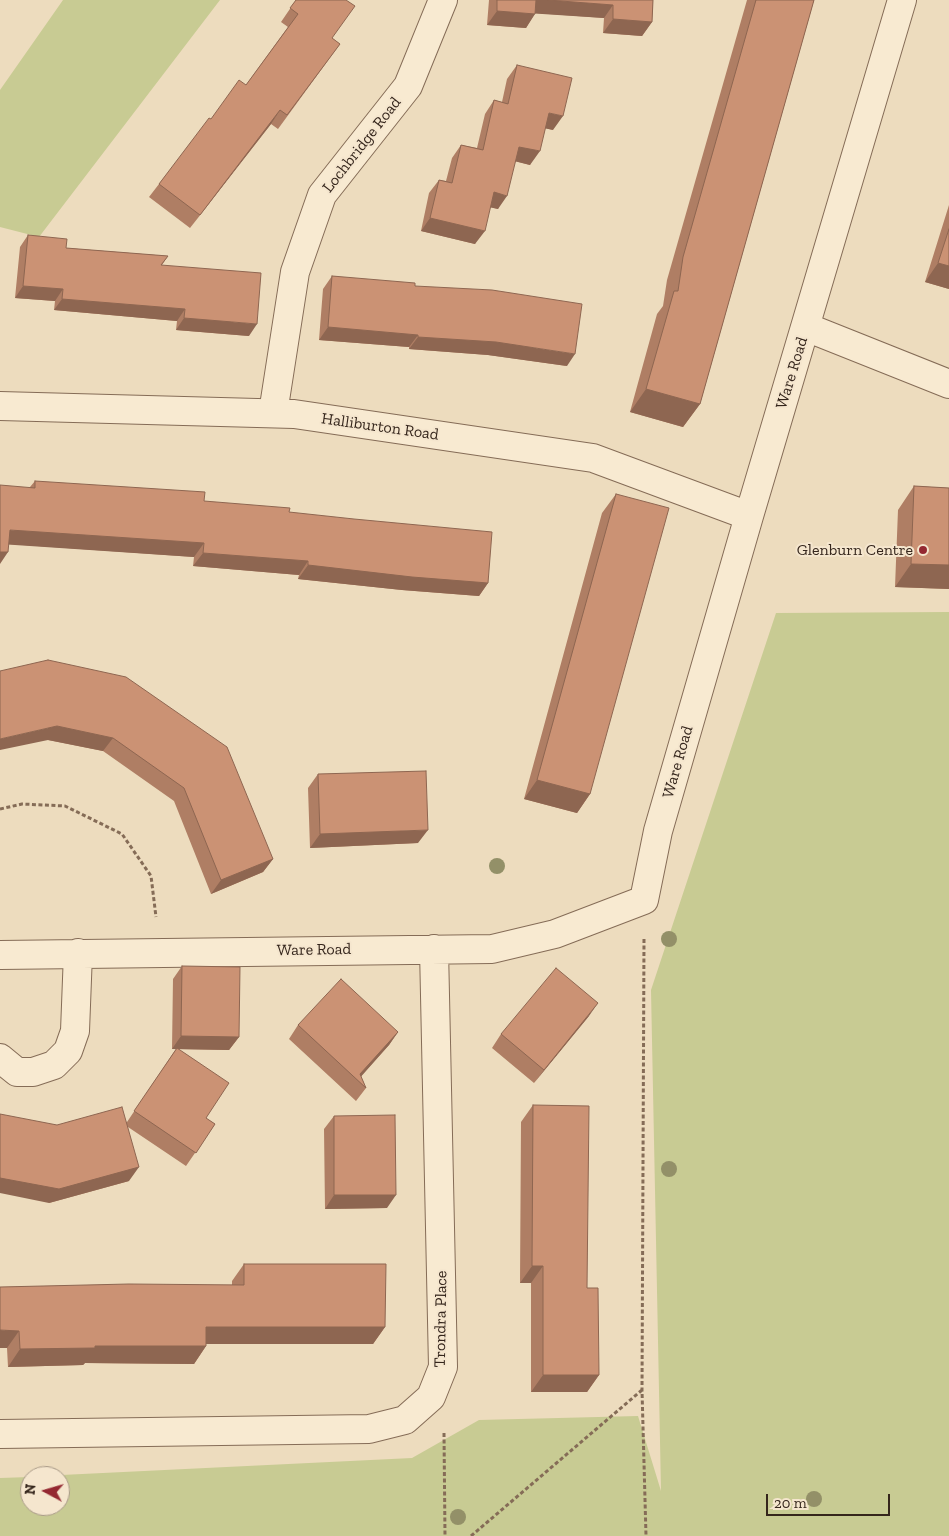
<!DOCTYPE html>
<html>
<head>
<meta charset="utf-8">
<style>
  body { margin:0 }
  #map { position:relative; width:949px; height:1536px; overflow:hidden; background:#eddcbe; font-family:"Zilla Slab",serif }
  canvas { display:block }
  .north { position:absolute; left:20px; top:1466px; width:50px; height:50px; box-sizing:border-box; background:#f5e6ce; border:1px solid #a89987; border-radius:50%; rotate:276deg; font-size:14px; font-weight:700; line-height:20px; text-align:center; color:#35261c }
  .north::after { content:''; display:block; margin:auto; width:18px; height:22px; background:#942831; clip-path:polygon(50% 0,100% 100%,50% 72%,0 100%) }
  .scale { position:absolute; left:766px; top:1494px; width:124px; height:22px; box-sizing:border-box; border:2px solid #35261c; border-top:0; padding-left:6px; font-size:15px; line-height:18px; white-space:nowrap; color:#35261c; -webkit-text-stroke:4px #f5e6ce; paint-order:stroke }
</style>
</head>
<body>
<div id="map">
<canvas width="949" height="1536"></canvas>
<div class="north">N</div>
<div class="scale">20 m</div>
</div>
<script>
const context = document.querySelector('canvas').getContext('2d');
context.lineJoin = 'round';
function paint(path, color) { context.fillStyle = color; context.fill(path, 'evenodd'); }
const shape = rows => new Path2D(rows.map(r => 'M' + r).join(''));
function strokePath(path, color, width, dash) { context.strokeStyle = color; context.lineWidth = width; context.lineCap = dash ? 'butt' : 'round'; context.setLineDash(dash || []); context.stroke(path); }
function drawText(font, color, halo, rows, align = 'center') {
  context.font = font + ' "Zilla Slab",serif'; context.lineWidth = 4; context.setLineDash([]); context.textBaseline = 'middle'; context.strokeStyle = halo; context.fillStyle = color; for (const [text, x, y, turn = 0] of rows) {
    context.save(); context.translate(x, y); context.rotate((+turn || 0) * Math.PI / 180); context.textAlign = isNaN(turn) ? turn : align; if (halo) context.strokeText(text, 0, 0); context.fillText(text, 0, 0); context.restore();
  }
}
const green = shape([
  [63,0,220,0,39,237,0,227,0,90],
  [949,612,949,1536,0,1536,0,1478,30,1477,30,1506,60,1506,60,1476,41,1476,412,1458,479,1420,638,1416,661,1491,651,990,776,613]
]);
const path = shape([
  [0,809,22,804,65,806,122,834,151,876,156,917],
  [644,939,642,1390,646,1536],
  [444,1433,445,1536],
  [471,1536,642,1390]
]);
const minor = shape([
  [806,327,949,384],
  [0,406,294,414,593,458,749,516],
  [273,413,295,272,322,195,408,86,443,0],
  [0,955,492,949,555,934,644,900,658,831,749,516,902,0],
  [0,1058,17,1072,33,1072,54,1065,68,1051,75,1031,78,953],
  [0,1434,369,1429,405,1420,431,1397,443,1367,434,949]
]);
const trees = [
  [497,866],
  [669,939],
  [669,1169],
  [814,1499],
  [458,1517]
];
const wall = shape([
  [296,0,332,38,340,44,278,129,271,124,190,228,149,197,159,184,211,119,246,85,288,27,281,22],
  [489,0,653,0,652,22,642,36,603,33,604,18,535,13,526,28,487,25],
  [747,0,814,0,700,404,683,427,630,412,657,314,663,306,667,280],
  [517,65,553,130,545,128,530,165,515,161,498,209,490,207,475,244,421,231,429,193,439,180,446,181,452,158,461,145,477,148,485,114,494,100,502,102,507,79],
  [949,205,949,289,925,282],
  [28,235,66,248,168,256,162,265,249,336,176,330,177,321,54,310,55,301,15,298,20,247],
  [332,276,415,286,567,366,488,355,409,349,409,347,319,340,323,289],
  [35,481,289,512,488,583,479,596,402,590,298,579,299,575,193,566,194,557,9,544,30,487],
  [914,486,949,488,949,589,895,587,898,510],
  [616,494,590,794,577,813,524,799,602,513],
  [48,660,273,859,263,872,211,894,174,801,103,751,48,740],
  [318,774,418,843,310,848,308,788],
  [182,966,239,1037,229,1050,179,1049,206,1118,215,1124,186,1166,128,1127,129,1181,49,1203,57,1125,127,1122,176,1049,172,1049,173,979],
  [589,1016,534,1083,492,1048,501,1034],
  [298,1025,398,1032,389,1045,361,1076,366,1088,356,1101,289,1039],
  [533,1105,587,1288,599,1375,587,1392,531,1392,531,1283,520,1283,521,1122],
  [334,1116,387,1208,325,1209,324,1129],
  [244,1264,385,1327,373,1344,206,1344,206,1346,194,1364,85,1363,83,1365,8,1367,7,1348,0,1287,232,1285,232,1281]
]);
const shadedWall = shape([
  [536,0,548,0,613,5,604,18,527,13],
  [497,11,535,14,526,28,487,25],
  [613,19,652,22,642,36,603,33],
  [280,110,271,124,190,228,200,215],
  [549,113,563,116,553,130,539,127],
  [519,147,540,151,530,165,510,160],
  [494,192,507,196,498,209,484,206],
  [430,218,485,231,475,244,421,231],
  [938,263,949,266,949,289,925,282],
  [23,286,63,289,55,301,15,298],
  [62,299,185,309,177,321,54,310],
  [184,318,257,324,249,336,176,330],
  [328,327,418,335,409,347,319,340],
  [418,337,496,342,575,354,567,366,488,355,409,349],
  [646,389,700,404,683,427,630,412],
  [10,530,204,543,194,557,0,544],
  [0,552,8,552,0,564],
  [203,553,308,561,299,575,193,566],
  [911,564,949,565,949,589,895,587],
  [308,565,488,583,479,596,402,590,298,579],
  [57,726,113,738,103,751,48,740,0,750,0,739],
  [537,780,590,794,577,813,524,799],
  [428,830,418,843,310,848,320,834],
  [273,859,263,872,211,894,221,880],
  [598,1003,589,1016,534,1083,544,1070],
  [398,1032,389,1045,358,1080,360,1074],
  [181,1036,239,1037,229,1050,172,1049],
  [139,1167,129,1181,49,1203,0,1193,0,1178],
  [334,1195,396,1195,387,1208,325,1209],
  [532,1266,543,1266,531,1283,520,1283],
  [206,1327,385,1327,373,1344,194,1344],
  [0,1330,19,1331,7,1348,0,1348],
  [95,1346,206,1346,194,1364,85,1363,83,1365,8,1367,20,1349],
  [543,1375,599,1375,587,1392,531,1392]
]);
const building = shape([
  [296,0,346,0,355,6,332,38,340,44,287,115,280,110,200,215,159,184,209,118,211,119,239,80,246,85,298,14,290,8,296,0],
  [497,0,536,0,535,14,497,11,497,0],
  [548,0,653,0,652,22,613,19,613,5,548,0],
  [756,0,814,0,700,404,646,389,674,291,678,291,683,257,756,0],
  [517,65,572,78,563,116,549,113,540,151,519,147,507,196,494,192,485,231,430,218,439,180,452,183,461,145,483,150,494,100,508,104,517,65],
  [949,229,949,266,938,263,949,229],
  [28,235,67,239,66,248,168,256,161,265,261,273,257,324,184,318,185,309,62,299,63,289,23,286,28,235],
  [332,276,415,283,415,286,492,290,582,304,575,354,496,342,418,337,418,335,328,327,332,276],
  [35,481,205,492,204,501,290,508,289,512,354,519,492,532,488,583,412,577,308,565,308,561,203,553,204,543,10,530,8,552,0,552,0,485,35,488,35,481],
  [914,486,949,488,949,565,911,564,914,486],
  [616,494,669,508,590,794,537,780,616,494],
  [48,660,126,677,227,747,273,859,221,880,184,788,113,738,57,726,0,739,0,671,48,660],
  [426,771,428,830,320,834,318,774,426,771],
  [182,966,240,967,239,1037,181,1036,182,966],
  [556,968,598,1003,544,1070,501,1034,556,968],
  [341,979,398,1032,360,1074,366,1088,298,1025,341,979],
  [177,1048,229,1083,206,1118,215,1124,196,1153,134,1111,177,1048],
  [533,1105,589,1106,587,1288,598,1288,599,1375,543,1375,543,1266,532,1266,533,1105],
  [122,1107,139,1167,59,1189,0,1178,0,1114,57,1125,122,1107],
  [395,1115,396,1195,334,1195,334,1116,395,1115],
  [244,1264,386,1264,385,1327,206,1327,206,1346,95,1346,95,1348,20,1349,19,1331,0,1330,0,1287,129,1284,244,1285,244,1264]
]);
const markers = [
  [923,550,5,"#942831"]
];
const streetNames = [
  ["Lochbridge Road",362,145,-52],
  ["Ware Road",792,373,-73],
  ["Halliburton Road",380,427,8],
  ["Ware Road",678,762,-74],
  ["Ware Road",314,950,-1],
  ["Trondra Place",441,1319,-89]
];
const poiNames = [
  ["Glenburn Centre",913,550]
];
paint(green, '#c8cb93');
strokePath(minor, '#856c57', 30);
strokePath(path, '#856c57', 3, [4, 2.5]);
strokePath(minor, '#f8ead1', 28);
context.fillStyle = '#939068';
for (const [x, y] of trees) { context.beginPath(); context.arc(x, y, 8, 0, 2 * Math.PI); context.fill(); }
paint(wall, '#af7e64');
paint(shadedWall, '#8e6651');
paint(building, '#cb9274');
strokePath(building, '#8e6651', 1);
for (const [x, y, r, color] of markers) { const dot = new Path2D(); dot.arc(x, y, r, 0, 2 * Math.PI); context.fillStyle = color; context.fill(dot); strokePath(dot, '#f5e6ce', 2); }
drawText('16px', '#35261c', '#f5e6ce', streetNames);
drawText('16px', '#35261c', '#f5e6ce', poiNames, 'right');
</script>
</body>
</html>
